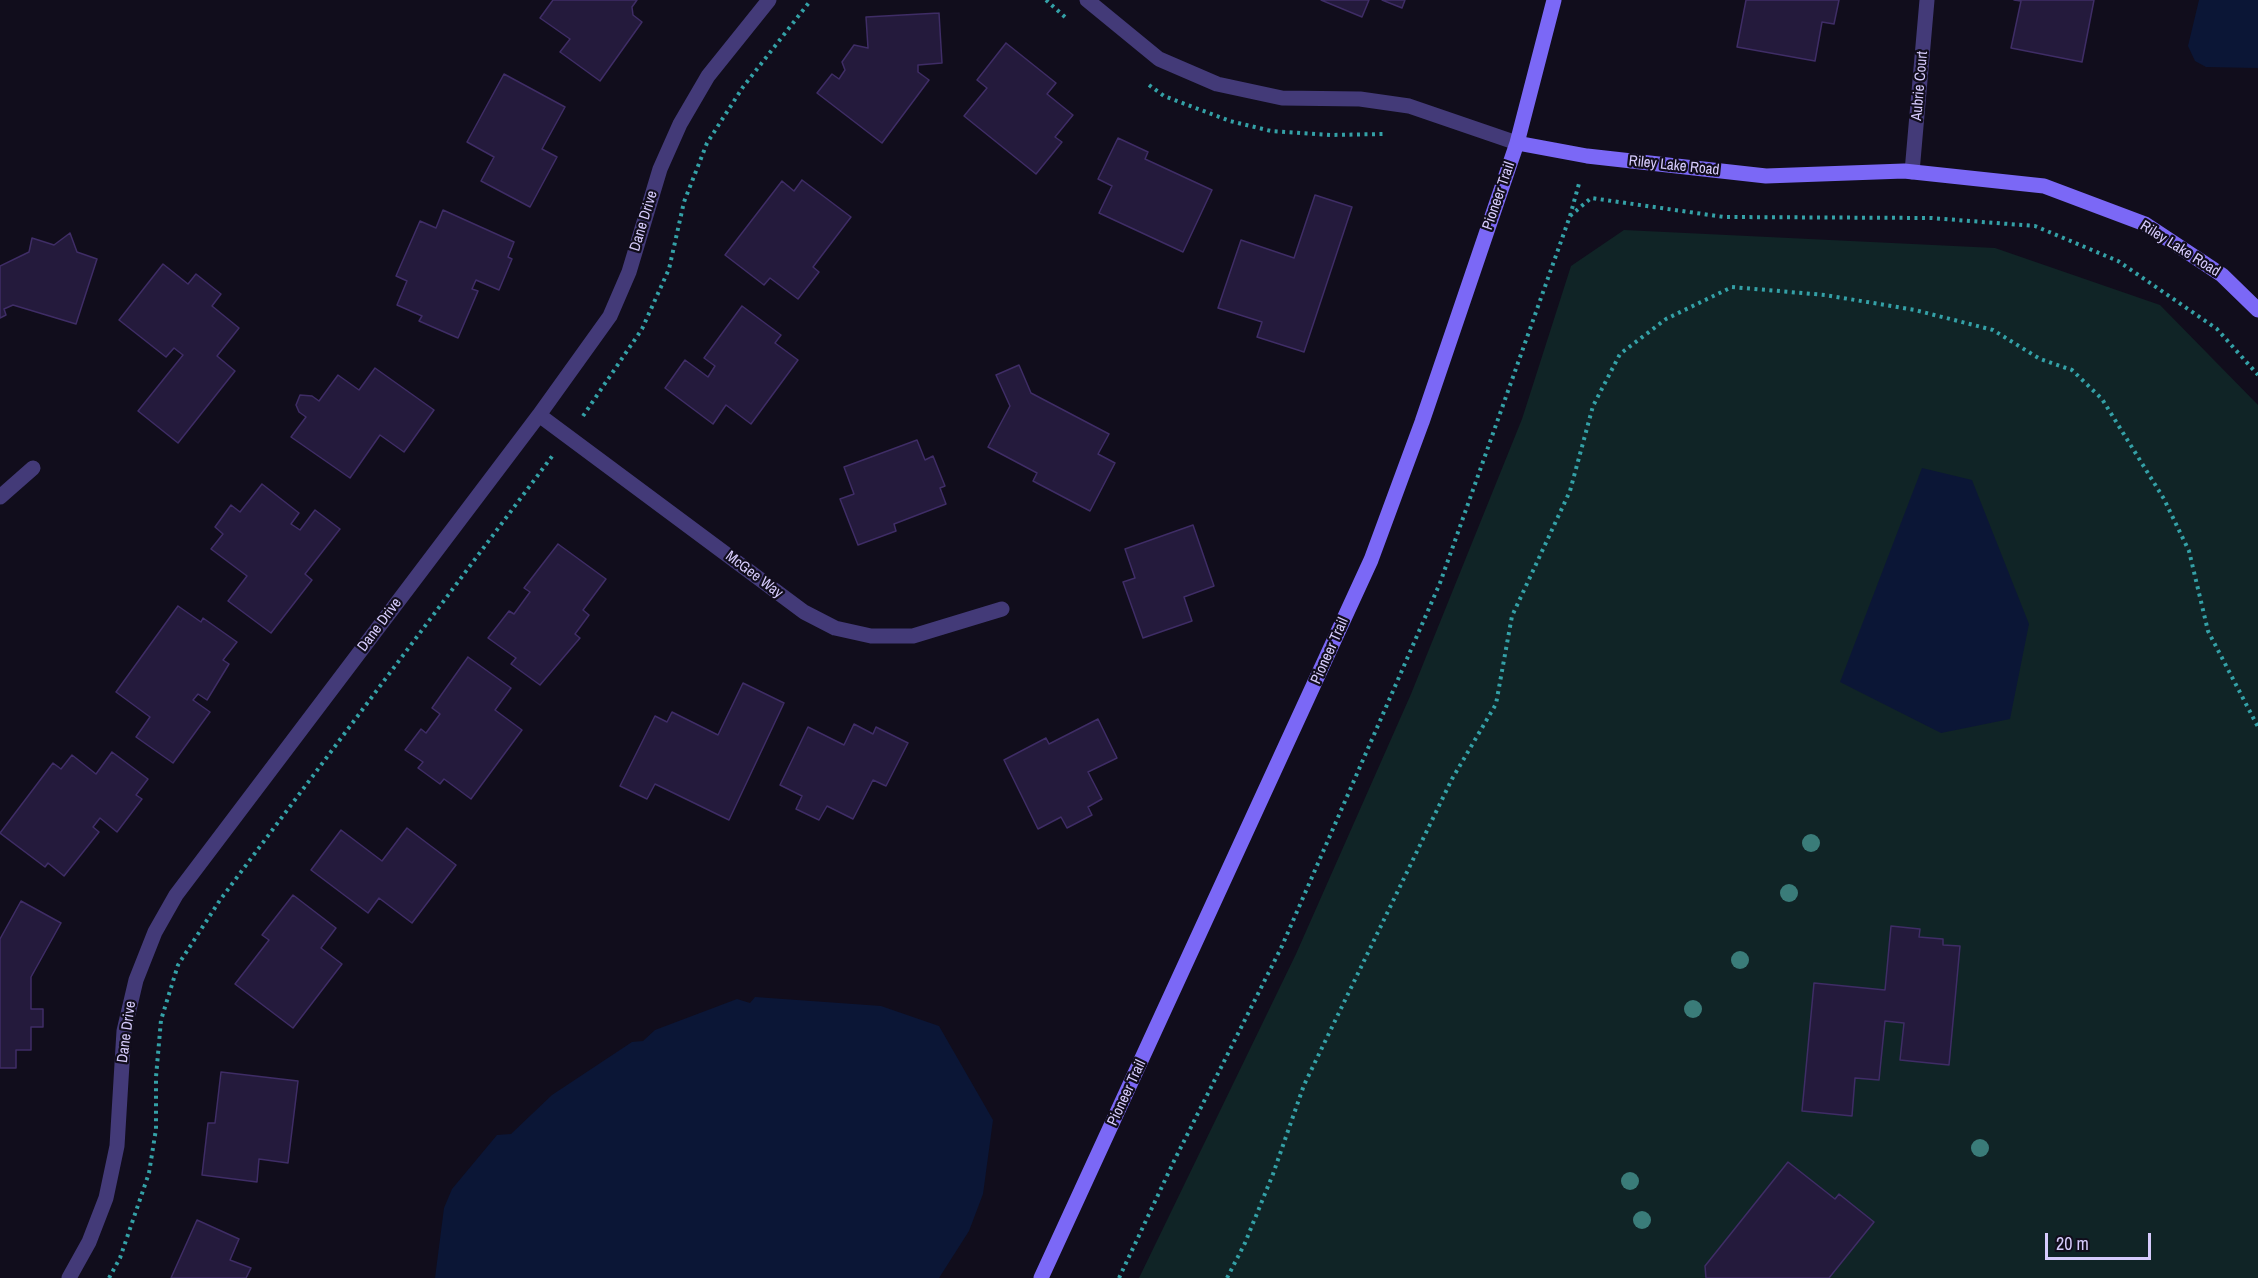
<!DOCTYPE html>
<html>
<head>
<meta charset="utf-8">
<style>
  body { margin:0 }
  #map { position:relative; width:2258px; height:1278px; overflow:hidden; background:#110d1c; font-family:"Archivo Narrow",sans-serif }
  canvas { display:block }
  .scale { position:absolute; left:2045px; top:1233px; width:106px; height:27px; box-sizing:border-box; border:3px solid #d6cbfc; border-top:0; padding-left:8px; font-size:18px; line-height:21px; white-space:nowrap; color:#d6cbfc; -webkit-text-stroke:4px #110d1c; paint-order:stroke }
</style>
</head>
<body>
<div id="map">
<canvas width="2258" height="1278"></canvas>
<div class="scale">20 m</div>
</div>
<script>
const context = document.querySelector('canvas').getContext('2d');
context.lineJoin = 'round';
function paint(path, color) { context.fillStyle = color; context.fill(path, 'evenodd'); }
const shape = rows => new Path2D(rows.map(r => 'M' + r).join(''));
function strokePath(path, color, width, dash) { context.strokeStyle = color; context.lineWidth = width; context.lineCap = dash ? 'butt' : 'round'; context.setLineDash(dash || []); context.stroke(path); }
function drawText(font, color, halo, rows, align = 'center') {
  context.font = font + ' "Archivo Narrow",sans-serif'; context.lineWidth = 4.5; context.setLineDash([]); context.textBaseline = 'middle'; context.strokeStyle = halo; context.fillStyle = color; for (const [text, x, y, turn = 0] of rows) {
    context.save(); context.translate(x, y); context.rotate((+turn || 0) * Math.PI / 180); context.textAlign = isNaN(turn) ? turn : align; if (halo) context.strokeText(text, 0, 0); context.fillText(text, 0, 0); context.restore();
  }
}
const green = shape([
  [1624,230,1995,248,2160,305,2258,405,2258,1278,1139,1278,1296,954,1411,694,1522,419,1571,266]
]);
const water = shape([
  [2199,0,2258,0,2258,68,2206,67,2195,61,2188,46],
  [1922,468,1972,480,2029,624,2010,719,1941,733,1840,682],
  [755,997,881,1006,939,1026,993,1120,983,1194,969,1231,939,1278,435,1278,444,1208,452,1189,497,1135,511,1134,552,1095,632,1042,643,1041,655,1030,737,999,750,1003]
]);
const building = shape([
  [553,0,637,0,632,7,633,15,642,22,600,81,560,52,570,39,540,18,553,0],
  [1321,0,1369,0,1362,17,1321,0],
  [1382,0,1405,0,1402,8,1382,0],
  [1746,0,1839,0,1834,24,1822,22,1815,61,1737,47,1746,0],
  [2014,0,2094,0,2082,62,2011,48,2021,1,2014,0],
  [939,13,942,63,918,65,918,72,929,80,882,143,817,93,832,74,839,79,845,70,842,62,854,45,868,48,866,17,939,13],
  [1006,43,1056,83,1047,94,1073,115,1055,137,1062,142,1036,174,964,116,987,88,977,80,1006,43],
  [504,74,565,107,542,149,557,157,530,207,481,181,494,157,467,142,504,74],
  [1118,138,1148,152,1145,159,1212,190,1183,252,1099,213,1112,186,1098,179,1118,138],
  [802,180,851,217,813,267,819,272,798,299,770,278,764,285,725,255,782,181,794,191,802,180],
  [1315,195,1352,207,1304,352,1257,337,1262,322,1218,308,1241,240,1294,258,1315,195],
  [443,210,514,242,508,257,512,259,499,290,476,280,472,289,478,291,458,338,419,321,422,316,397,305,407,281,396,276,420,221,436,228,443,210],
  [70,233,77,252,97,259,76,324,13,305,4,309,6,315,0,318,0,266,29,252,32,238,54,245,70,233],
  [163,264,188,284,196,274,221,294,212,306,239,328,217,356,235,371,178,443,138,411,183,355,174,348,166,357,119,320,163,264],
  [742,306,781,335,775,343,798,360,751,424,726,405,713,424,665,388,685,360,708,377,715,366,704,358,742,306],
  [1019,365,1031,393,1109,434,1098,454,1115,463,1090,511,1033,481,1037,473,988,447,1010,406,996,375,1019,365],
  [375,368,434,410,404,452,380,435,350,478,291,437,306,417,299,412,296,405,300,395,312,396,319,401,338,375,359,390,375,368],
  [917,440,925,460,933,456,945,486,940,488,946,504,894,524,896,531,858,545,840,499,854,494,844,467,917,440],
  [262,484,299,513,291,524,300,530,315,510,340,529,305,574,312,580,271,633,228,601,247,576,211,549,223,534,215,527,231,505,240,512,262,484],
  [1193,525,1214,586,1184,597,1192,621,1143,638,1123,582,1135,578,1125,549,1193,525],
  [558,544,606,579,583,610,589,615,575,634,580,638,540,685,511,664,516,658,488,638,509,611,514,614,530,592,524,588,558,544],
  [178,606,201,622,203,618,237,642,223,660,229,664,207,700,198,694,193,700,210,712,173,763,136,737,150,717,116,692,178,606],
  [468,657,511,688,495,710,522,730,471,799,444,779,440,784,418,768,423,762,405,750,421,729,426,733,440,714,432,708,468,657],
  [743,683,784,703,729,820,655,784,647,799,620,786,655,716,667,722,672,712,718,735,743,683],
  [1098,719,1117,758,1088,772,1102,799,1088,807,1092,815,1067,828,1061,817,1038,829,1004,760,1046,738,1049,744,1098,719],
  [854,724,873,734,876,727,908,743,886,786,873,780,853,819,827,806,819,820,796,809,802,796,780,785,808,727,844,745,854,724],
  [112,752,148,779,136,795,142,799,117,832,100,818,93,827,99,832,64,876,48,863,45,867,0,833,53,763,61,769,72,755,96,774,112,752],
  [407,828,456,865,412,923,379,898,368,913,311,870,341,830,382,861,407,828],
  [293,895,336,928,321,948,342,964,293,1028,235,984,269,940,262,935,293,895],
  [21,901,61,923,31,977,31,1009,43,1009,43,1027,31,1027,31,1050,16,1050,16,1068,0,1068,0,939,21,901],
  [1891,926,1920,929,1919,937,1943,939,1943,945,1960,946,1949,1065,1900,1060,1904,1023,1885,1021,1879,1080,1855,1078,1852,1116,1802,1111,1814,983,1885,990,1891,926],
  [221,1072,298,1081,288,1163,259,1159,257,1182,202,1175,208,1123,215,1123,221,1072],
  [1788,1162,1835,1199,1839,1194,1874,1222,1829,1278,1706,1278,1705,1266,1788,1162],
  [197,1220,239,1239,230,1260,251,1268,246,1278,171,1278,197,1220]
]);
const path = shape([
  [1046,0,1066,18],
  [1149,85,1164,96,1230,121,1271,131,1330,135,1385,134],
  [1570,216,1591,198,1724,217,1931,218,2035,226,2118,261,2217,329,2258,375],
  [583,416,642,329,669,269,684,202,707,143,743,87,811,0],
  [109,1278,120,1258,149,1173,156,1129,156,1077,161,1020,178,965,220,900,553,455],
  [1119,1278,1174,1161,1282,946,1440,583,1570,216,1580,180],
  [1227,1278,1245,1243,1273,1174,1304,1085,1452,779,1496,704,1512,616,1570,491,1593,406,1620,354,1666,319,1732,287,1825,295,1915,310,1993,330,2040,359,2072,370,2102,399,2164,499,2189,551,2208,631,2258,727]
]);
const street = shape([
  [1087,0,1159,59,1217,84,1282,98,1360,99,1409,106,1517,143],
  [1912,172,1927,0],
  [539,415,804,612,835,628,871,636,913,636,1002,609],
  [0,497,33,468],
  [69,1278,89,1242,106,1198,117,1146,124,1031,136,980,155,932,176,895,539,415,610,316,629,272,660,169,680,124,708,76,769,0]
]);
const secondary = shape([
  [1517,143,1587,156,1766,176,1904,171,2044,186,2145,224,2222,275,2258,310],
  [1041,1278,1371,560,1422,422,1517,143,1554,0]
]);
const trees = [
  [1811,843],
  [1789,893],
  [1740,960],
  [1693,1009],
  [1980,1148],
  [1630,1181],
  [1642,1220]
];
const streetNames = [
  ["Aubrie Court",1920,86,-85],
  ["Riley Lake Road",1674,166,6],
  ["Pioneer Trail",1499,196,-71],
  ["Dane Drive",644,221,-73],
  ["Riley Lake Road",2180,249,32],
  ["McGee Way",754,575,37],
  ["Dane Drive",380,625,-53],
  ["Pioneer Trail",1330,651,-66],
  ["Dane Drive",127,1032,-82],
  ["Pioneer Trail",1127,1093,-65]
];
paint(green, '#102426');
paint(water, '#0b1636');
paint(building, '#241a3c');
strokePath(building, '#3f2d66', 1.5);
strokePath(path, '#34a1a7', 4, [3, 4.5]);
strokePath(street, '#433a78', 15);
strokePath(secondary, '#7b68f6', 15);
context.fillStyle = '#3a7c79';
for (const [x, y] of trees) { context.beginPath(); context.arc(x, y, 9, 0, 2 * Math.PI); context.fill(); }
drawText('15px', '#d6cbfc', '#110d1c', streetNames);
</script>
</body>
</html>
